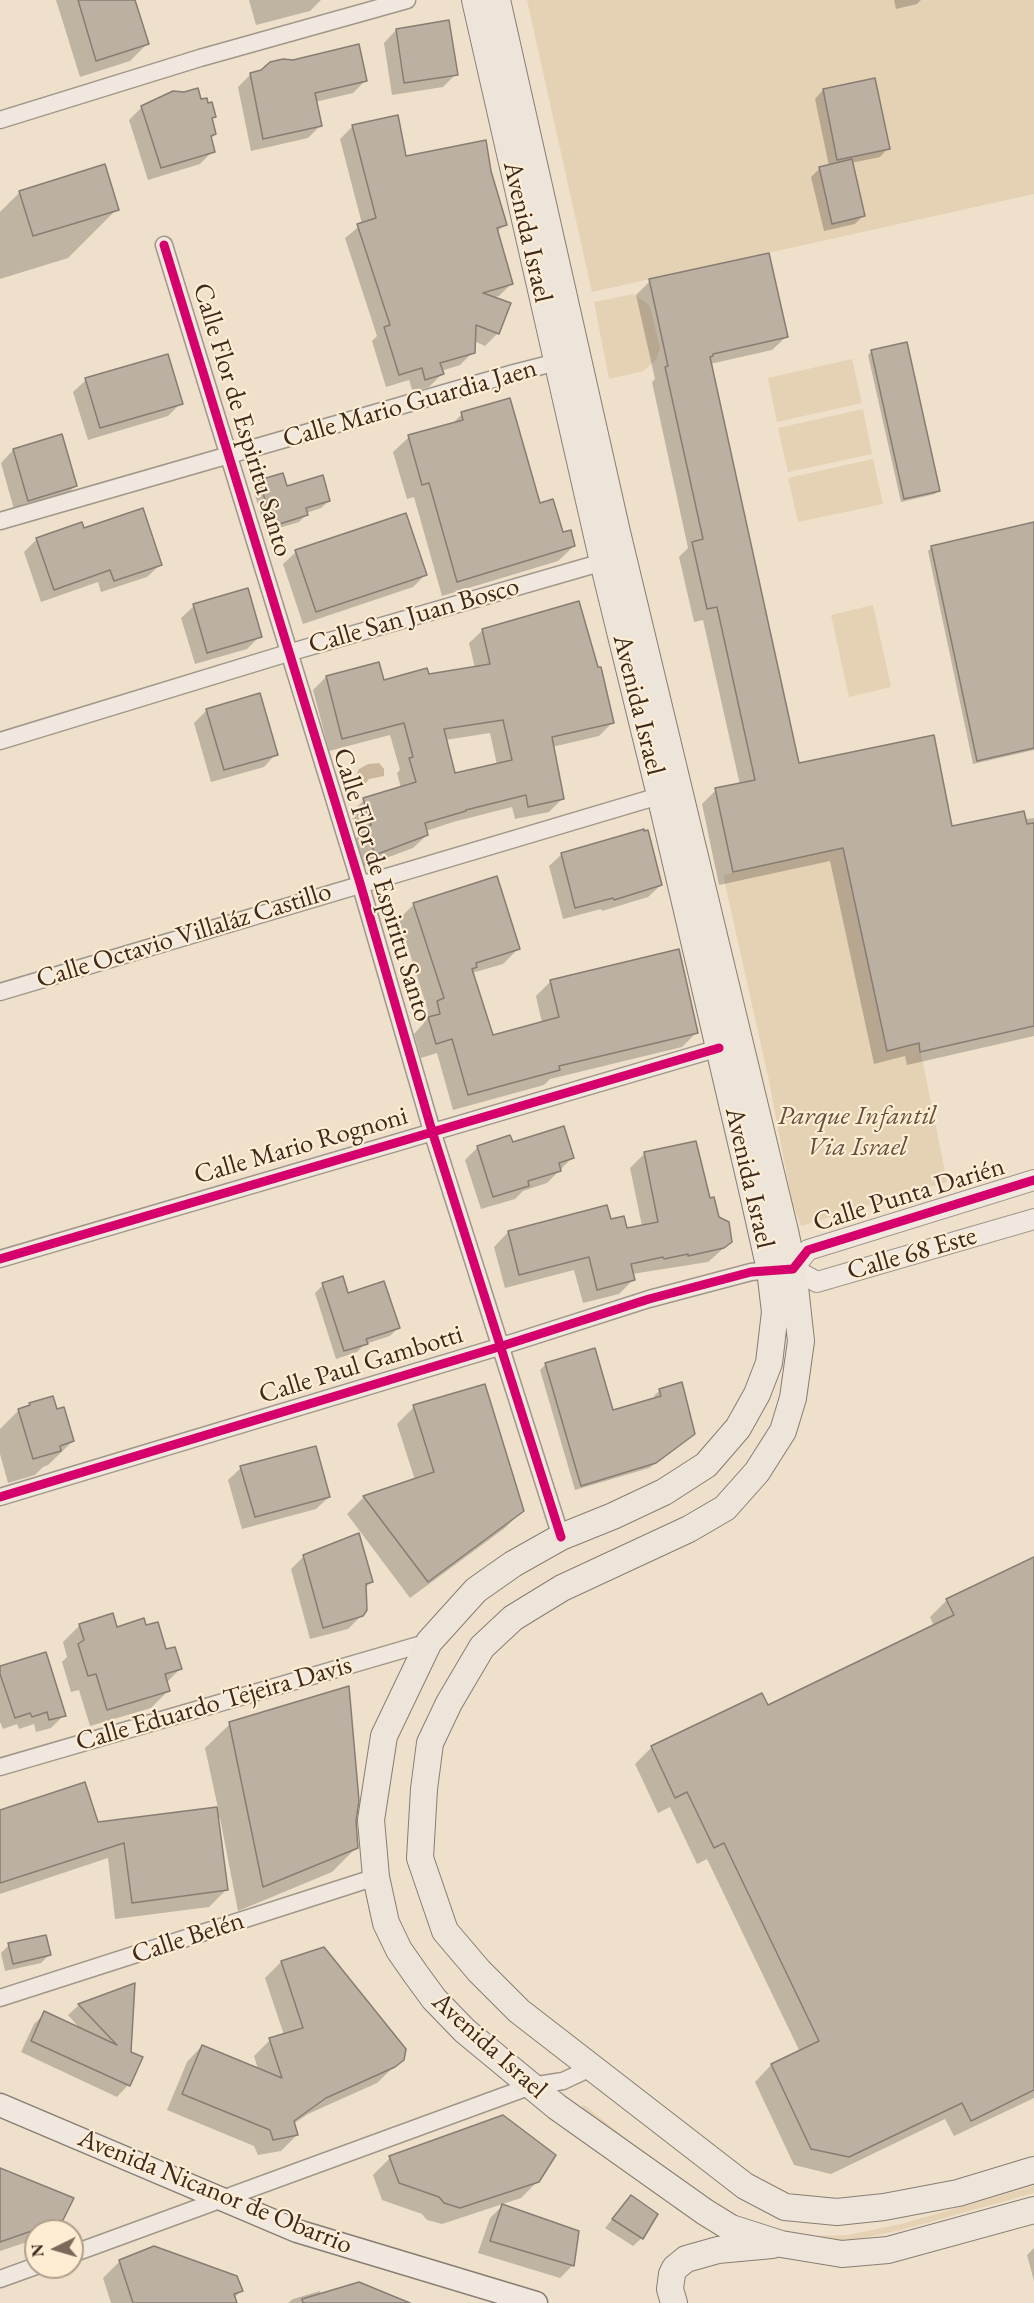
<!DOCTYPE html>
<html>
<head>
<meta charset="utf-8">
<style>
  body { margin:0 }
  #map { position:relative; width:1034px; height:2303px; overflow:hidden; background:#efe0cb; font-family:"EB Garamond",serif }
  canvas { display:block }
  .north { position:absolute; left:24px; top:2219px; width:60px; height:60px; box-sizing:border-box; background:#feedd3; border:2px solid #b09f8b; border-radius:50%; rotate:265deg; font-size:16px; font-weight:700; line-height:24px; text-align:center; color:#3c2920 }
  .north::after { content:''; display:block; margin:auto; width:21px; height:27px; background:#7b695c; clip-path:polygon(50% 0,100% 100%,50% 72%,0 100%) }
</style>
</head>
<body>
<div id="map">
<canvas width="1034" height="2303"></canvas>
<div class="north">N</div>
</div>
<script>
const context = document.querySelector('canvas').getContext('2d');
context.lineJoin = 'round';
function paint(path, color) { context.fillStyle = color; context.fill(path, 'evenodd'); }
const shape = rows => new Path2D(rows.map(r => 'M' + r).join(''));
function strokePath(path, color, width, dash) { context.strokeStyle = color; context.lineWidth = width; context.lineCap = dash ? 'butt' : 'round'; context.setLineDash(dash || []); context.stroke(path); }
function drawText(font, color, halo, rows, align = 'center') {
  context.font = font + ' "EB Garamond",serif'; context.lineWidth = 4.5; context.setLineDash([]); context.textBaseline = 'middle'; context.strokeStyle = halo; context.fillStyle = color; for (const [text, x, y, turn = 0] of rows) {
    context.save(); context.translate(x, y); context.rotate((+turn || 0) * Math.PI / 180); context.textAlign = isNaN(turn) ? turn : align; if (halo) context.strokeText(text, 0, 0); context.fillText(text, 0, 0); context.restore();
  }
}
const green = shape([
  [527,0,1034,0,1034,194,592,292],
  [634,294,650,306,660,349,656,360,643,371,609,379,594,302],
  [852,359,862,403,777,422,768,378],
  [863,409,872,454,788,472,778,428],
  [873,459,883,504,798,522,788,478],
  [873,605,891,687,849,697,831,615],
  [843,848,888,1051,919,1043,947,1182,801,1226,792,1202,768,1076,723,875],
  [584,2105,644,2153,738,2219,775,2230,815,2236,848,2235,901,2224,1034,2186,1034,2193,901,2230,849,2241,814,2242,729,2221,575,2112]
]);
const water = shape([
  [379,763,384,769,384,776,369,779,365,784,360,784,355,778,359,769,368,764]
]);
const shadow = shape([
  [56,0,133,0,147,44,130,61,80,77],
  [249,0,321,0,310,11,256,25],
  [894,0,921,0,917,4,896,9],
  [396,30,456,74,443,87,392,95,384,43],
  [251,74,366,80,353,93,315,102,321,125,308,138,251,151,238,87],
  [823,90,888,148,880,157,851,163,863,216,855,224,824,231,811,177,820,168,829,166,815,99],
  [200,101,214,117,211,119,215,134,210,139,213,151,200,164,148,180,129,120,142,107],
  [353,126,405,158,490,172,505,224,497,232,512,283,499,296,492,298,498,333,485,346,474,341,473,352,460,365,441,371,442,374,429,387,413,392,409,380,386,387,372,341,377,336,345,238,362,224,340,139],
  [20,192,117,209,68,258,0,279,0,212],
  [650,281,786,337,772,350,710,364,797,764,951,828,1034,818,1034,1036,907,1065,905,1056,874,1064,830,861,719,885,702,804,716,790,740,785,703,620,694,622,679,557,688,548,652,382,655,379,636,295],
  [872,351,938,490,935,494,901,502,868,355],
  [86,380,181,403,168,416,88,440,73,392],
  [462,414,574,546,558,561,442,596,414,497,407,499,393,452,409,437,451,425],
  [13,450,75,486,63,499,15,513,1,463],
  [260,481,286,488,329,501,321,508,306,513,306,515,299,522,266,532,253,488],
  [1034,525,1034,750,973,764,928,551,932,547],
  [83,530,160,565,147,577,101,592,98,582,41,602,24,552,37,539],
  [296,552,425,575,413,587,303,624,283,564],
  [194,606,260,636,247,649,195,664,181,618],
  [483,630,612,723,599,736,552,747,562,799,549,812,515,819,512,807,453,822,426,831,427,835,413,848,362,867,354,841,358,836,351,813,364,800,401,788,397,773,400,770,390,735,329,751,313,690,326,677,383,682,475,668,469,643],
  [490,733,497,765,454,775,445,740],
  [207,710,276,754,264,767,211,782,194,723],
  [562,854,661,885,648,897,602,911,601,909,563,919,549,866],
  [414,904,518,949,503,964,472,973,492,1037,542,1023,536,996,551,981,697,1032,682,1047,550,1079,544,1085,453,1110,437,1053,421,1058,414,1034,424,1023,422,1017,428,1011,399,919],
  [512,1144,573,1157,547,1183,523,1191,515,1199,481,1209,465,1160,478,1147],
  [644,1154,717,1218,730,1242,715,1256,708,1262,632,1274,633,1280,619,1294,583,1303,574,1270,505,1288,494,1247,508,1232,609,1221,626,1230,642,1226,630,1168],
  [323,1285,347,1295,398,1328,390,1336,365,1344,357,1352,336,1359,315,1293],
  [594,1350,612,1412,655,1399,654,1396,660,1390,688,1439,649,1468,575,1490,540,1370,545,1365],
  [30,1404,56,1411,73,1441,48,1465,43,1467,35,1475,8,1483,0,1454,0,1429,19,1410],
  [414,1407,522,1511,505,1528,410,1598,347,1514,364,1497,415,1480,397,1424],
  [241,1468,329,1497,316,1509,242,1529,228,1480],
  [304,1556,372,1581,365,1588,362,1615,348,1629,310,1639,291,1569],
  [1034,1559,1034,2098,954,2136,945,2119,831,2174,794,2165,755,2082,771,2065,800,2052,707,1859,697,1864,670,1807,658,1813,635,1764,652,1747,767,1707,934,1626,930,1617,947,1600],
  [80,1625,116,1628,145,1627,180,1669,166,1683,168,1691,151,1708,90,1726,79,1690,71,1692,62,1662,67,1657,63,1642],
  [0,1668,64,1715,51,1728,36,1732,34,1724,19,1729,17,1724,3,1729,0,1722],
  [230,1724,355,1821,357,1847,332,1872,238,1911,220,1818,217,1819,226,1890,209,1907,115,1919,108,1858,0,1894,0,1812,96,1824,218,1808,205,1748],
  [9,1945,49,1955,41,1963,5,1971,1,1953],
  [281,1962,402,2059,377,2083,308,2114,293,2124,297,2135,281,2151,258,2155,254,2146,167,2110,187,2062,202,2046,258,2069,254,2056,270,2040,284,2035,265,1978],
  [79,2005,130,2052,141,2058,128,2085,117,2097,21,2052,34,2024,45,2013,82,2031,68,2015],
  [390,2158,538,2181,521,2198,442,2224,427,2220,422,2214,382,2200,373,2175],
  [0,2170,61,2219,50,2231,36,2231,36,2239,0,2251],
  [503,2205,578,2232,572,2266,560,2278,478,2253,490,2218],
  [623,2206,642,2238,633,2246,605,2228],
  [1034,2248,1034,2281,1027,2255],
  [120,2261,241,2291,234,2298,235,2303,111,2303,103,2278],
  [320,2291,321,2295,409,2303,288,2303,293,2299]
]);
const building = shape([
  [78,0,135,0,149,44,96,61,78,0],
  [449,20,458,75,404,83,396,29,449,20],
  [359,44,367,81,315,93,322,126,263,139,250,73,261,70,270,62,283,59,293,60,359,44],
  [875,78,890,149,837,160,823,89,875,78],
  [198,88,201,99,207,98,208,103,212,102,216,117,212,118,216,134,211,136,215,152,161,168,141,106,173,91,184,92,198,88],
  [398,115,406,156,486,140,491,171,507,225,497,228,513,284,483,293,511,303,499,334,476,325,475,353,440,363,444,374,425,380,422,368,399,375,384,327,390,325,357,224,376,218,352,125,398,115],
  [852,159,865,216,832,224,819,167,852,159],
  [105,164,119,210,33,236,19,191,105,164],
  [769,253,788,337,713,354,713,356,710,357,799,763,934,735,952,826,1024,811,1027,824,1034,823,1034,1026,920,1052,919,1043,887,1051,843,848,733,872,715,788,755,780,717,607,707,609,692,542,703,539,665,367,668,366,649,279,769,253],
  [907,342,940,491,904,499,871,350,907,342],
  [168,354,183,404,100,428,85,378,168,354],
  [510,398,540,503,553,499,563,532,571,530,575,546,457,582,429,483,422,485,408,435,463,420,461,412,510,398],
  [62,434,77,486,28,501,13,449,62,434],
  [283,473,287,486,323,475,330,501,306,508,308,515,273,526,259,480,283,473],
  [143,508,162,565,114,581,110,570,54,590,36,538,82,522,84,528,143,508],
  [406,513,427,575,316,612,295,550,406,513],
  [1034,522,1034,748,977,761,931,546,1034,522],
  [248,588,262,637,207,653,193,604,248,588],
  [579,601,598,667,601,667,614,723,552,737,564,799,528,807,526,795,466,810,466,811,425,823,428,835,375,855,366,826,371,825,363,798,416,782,409,758,413,757,404,723,342,739,326,676,379,662,384,680,427,668,429,674,490,664,482,629,579,601],
  [503,720,512,760,455,773,444,729,503,720],
  [260,693,278,755,224,770,206,709,260,693],
  [644,829,644,831,648,830,662,885,614,900,613,898,575,908,561,853,644,829],
  [497,876,520,949,476,963,477,967,472,969,493,1035,559,1017,550,980,679,949,698,1033,559,1066,560,1070,468,1095,452,1039,436,1044,428,1017,440,1014,437,1001,444,998,413,903,497,876],
  [564,1126,574,1158,559,1163,561,1171,528,1181,529,1186,493,1197,477,1146,510,1135,513,1142,564,1126],
  [696,1141,710,1198,714,1197,719,1217,729,1222,732,1242,724,1248,688,1256,688,1254,664,1259,663,1257,631,1264,635,1280,597,1290,589,1257,519,1275,508,1231,607,1205,611,1219,624,1216,627,1228,658,1222,644,1152,696,1141],
  [343,1276,348,1293,384,1281,400,1328,366,1339,368,1344,344,1351,322,1283,343,1276],
  [595,1348,613,1410,661,1396,659,1389,682,1382,695,1434,656,1463,581,1486,545,1363,595,1348],
  [485,1384,524,1511,428,1582,363,1496,434,1472,413,1405,485,1384],
  [53,1396,57,1409,64,1407,74,1441,60,1446,61,1451,33,1459,18,1409,30,1405,29,1403,53,1396],
  [316,1446,330,1497,255,1517,240,1466,316,1446],
  [359,1533,373,1582,366,1584,367,1610,363,1616,323,1628,303,1555,359,1533],
  [1034,1557,1034,2090,971,2121,962,2103,849,2157,811,2149,771,2064,819,2041,724,1843,714,1848,687,1792,675,1798,651,1746,762,1693,768,1705,954,1615,946,1599,1034,1557],
  [113,1613,117,1627,144,1618,146,1625,158,1622,166,1649,175,1647,182,1669,165,1674,170,1691,107,1710,96,1674,88,1676,78,1644,84,1640,79,1624,113,1613],
  [46,1652,66,1716,49,1720,47,1712,32,1717,30,1713,15,1718,0,1674,0,1666,46,1652],
  [349,1686,359,1801,356,1821,358,1848,263,1887,229,1722,349,1686],
  [85,1782,98,1822,217,1807,228,1890,132,1903,124,1843,0,1883,0,1810,85,1782],
  [46,1935,51,1955,13,1964,8,1943,46,1935],
  [324,1947,406,2049,404,2060,395,2067,326,2098,294,2121,298,2135,273,2140,270,2130,182,2094,202,2045,282,2078,269,2038,303,2028,281,1961,324,1947],
  [135,1983,131,2052,143,2057,130,2086,31,2041,44,2011,117,2045,78,2004,135,1983],
  [503,2115,556,2155,539,2182,460,2208,444,2203,439,2197,399,2183,389,2156,503,2115],
  [0,2168,74,2198,63,2220,0,2242,0,2168],
  [631,2195,658,2214,643,2239,612,2219,631,2195],
  [502,2204,579,2231,574,2266,490,2241,502,2204],
  [154,2246,237,2276,243,2291,234,2294,237,2303,133,2303,119,2260,154,2246],
  [359,2282,410,2303,303,2303,302,2299,359,2282]
]);
const minor = shape([
  [0,120,200,58,407,0],
  [164,245,360,883,432,1131,561,1537],
  [0,521,514,373,565,360],
  [0,741,288,653,610,560],
  [0,992,669,793],
  [0,1259,719,1048],
  [0,1497,502,1346,649,1299,751,1272,770,1270],
  [0,1767,429,1642],
  [0,1998,376,1877],
  [72,2254,531,2086,563,2081,593,2067],
  [0,2279,36,2266]
]);
const tertiary = shape([
  [793,1269,817,1282,1034,1219],
  [783,1270,793,1269,808,1250,1034,1180]
]);
const secondary = shape([
  [0,2105,297,2231,536,2303]
]);
const primary = shape([
  [475,0,603,562,660,795,751,1185,770,1270,775,1312,769,1363,757,1394,738,1428,706,1465,664,1492,613,1516,561,1537,513,1564,476,1590,429,1642,384,1736,371,1820,376,1877,386,1923,399,1950,415,1973,434,1999,465,2031,557,2107,705,2212,731,2228,781,2244,842,2254,888,2250,1034,2210],
  [497,0,617,532,785,1231,793,1269,801,1341,793,1398,783,1431,757,1472,725,1508,689,1529,562,1588,513,1618,482,1647,449,1703,430,1743,424,1789,420,1858,445,1931,479,1971,519,2011,745,2186,785,2207,837,2212,884,2207,958,2193,1034,2170],
  [674,2303,670,2289,672,2274,675,2268,686,2259,718,2250,772,2245]
]);
const cycleway = shape([
  [164,245,360,883,432,1131,561,1537],
  [0,1259,719,1048],
  [0,1497,502,1346,649,1299,751,1272,793,1269,808,1250,1034,1180]
]);
const streetNames = [
  ["Avenida Israel",527,232,77],
  ["Calle Mario Guardia Jaen",410,404,-16],
  ["Calle Flor de Espiritu Santo",242,420,73],
  ["Calle San Juan Bosco",414,616,-16],
  ["Avenida Israel",638,705,76],
  ["Calle Flor de Espiritu Santo",382,885,73],
  ["Calle Octavio Villaláz Castillo",184,936,-17],
  ["Calle Mario Rognoni",301,1146,-16],
  ["Avenida Israel",749,1178,77],
  ["Calle Punta Darién",909,1195,-17],
  ["Calle 68 Este",912,1254,-16],
  ["Calle Paul Gambotti",361,1365,-17],
  ["Calle Eduardo Tejeira Davis",214,1704,-16],
  ["Calle Belén",188,1938,-18],
  ["Avenida Israel",489,2046,42],
  ["Avenida Nicanor de Obarrio",215,2192,22]
];
const parkNames = [
  ["Parque Infantil",857,1117],
  ["Via Israel",857,1148]
];
paint(green, '#e5d1b4');
paint(water, '#cbb69b');
paint(shadow, '#0003');
paint(building, '#bbb0a2');
strokePath(building, '#887d72', 1.5);
strokePath(minor, '#a09689', 19);
strokePath(tertiary, '#a09689', 22);
strokePath(secondary, '#887d72', 25);
strokePath(primary, '#887d72', 28);
strokePath(minor, '#f0e8de', 16);
strokePath(tertiary, '#f0e8de', 20);
strokePath(secondary, '#f0e8de', 22);
strokePath(primary, '#ede5d9', 26);
strokePath(cycleway, '#d6006c', 9);
drawText('27px', '#3c2920', '#feedd3', streetNames);
drawText('italic 27px', '#645040', '#feedd3', parkNames);
</script>
</body>
</html>
